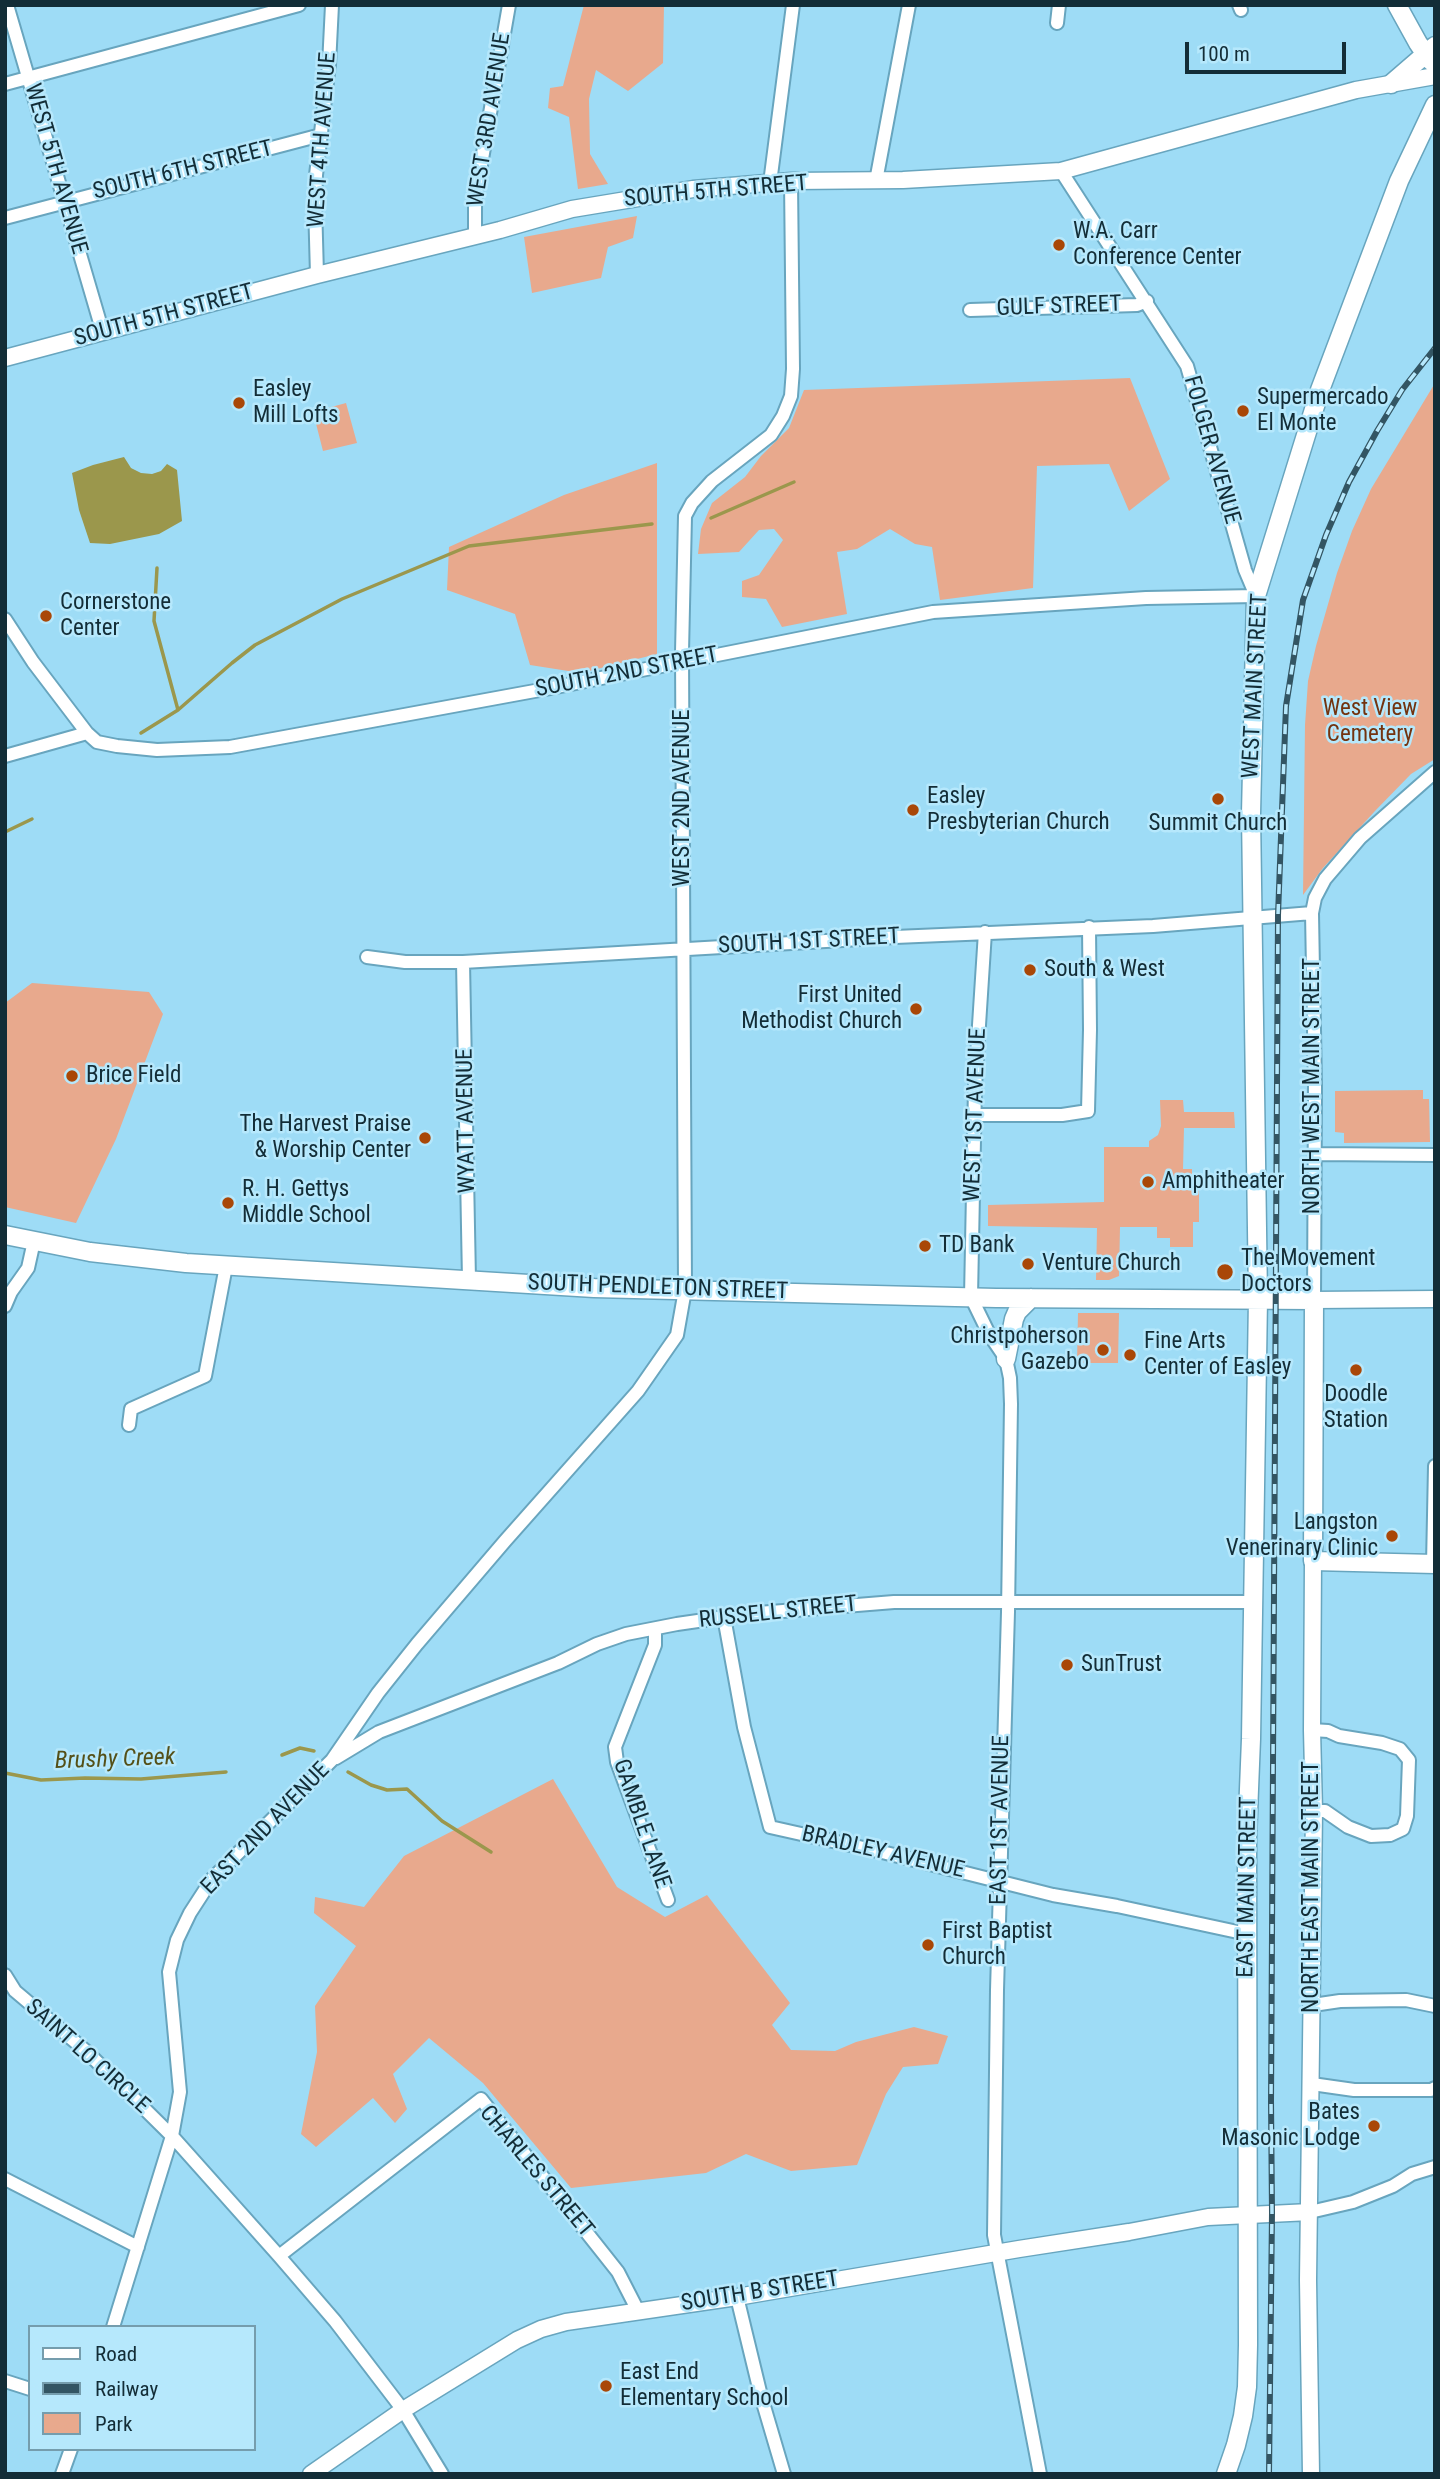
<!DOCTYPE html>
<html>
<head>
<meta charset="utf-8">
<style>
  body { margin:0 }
  #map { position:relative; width:1440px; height:2479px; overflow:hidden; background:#9edcf6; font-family:"Roboto Condensed",sans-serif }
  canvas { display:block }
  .frame { position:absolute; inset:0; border:7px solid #132d37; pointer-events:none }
  .legend { position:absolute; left:28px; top:2325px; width:228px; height:126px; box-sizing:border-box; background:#b6e8fc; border:2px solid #759dad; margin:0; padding:9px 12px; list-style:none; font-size:21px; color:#132d37 }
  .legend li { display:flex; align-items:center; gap:14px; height:35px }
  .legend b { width:35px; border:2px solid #759dad }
  .scale { position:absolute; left:1185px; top:42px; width:161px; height:32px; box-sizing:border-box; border:4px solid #132d37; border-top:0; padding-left:9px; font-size:21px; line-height:24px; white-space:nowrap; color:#132d37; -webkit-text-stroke:5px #b6e8fc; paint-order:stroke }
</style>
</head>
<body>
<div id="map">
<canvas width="1440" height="2479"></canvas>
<div class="frame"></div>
<ul class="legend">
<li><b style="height:9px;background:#fff"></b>Road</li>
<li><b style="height:9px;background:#335563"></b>Railway</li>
<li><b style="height:19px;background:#e8a98d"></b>Park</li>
</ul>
<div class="scale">100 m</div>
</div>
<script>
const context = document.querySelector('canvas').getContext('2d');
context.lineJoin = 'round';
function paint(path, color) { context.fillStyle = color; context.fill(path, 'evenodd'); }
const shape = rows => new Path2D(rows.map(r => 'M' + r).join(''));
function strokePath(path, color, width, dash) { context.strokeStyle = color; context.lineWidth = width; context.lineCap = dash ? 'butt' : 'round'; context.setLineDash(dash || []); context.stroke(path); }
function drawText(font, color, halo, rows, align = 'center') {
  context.font = font + ' "Roboto Condensed",sans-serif'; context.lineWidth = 5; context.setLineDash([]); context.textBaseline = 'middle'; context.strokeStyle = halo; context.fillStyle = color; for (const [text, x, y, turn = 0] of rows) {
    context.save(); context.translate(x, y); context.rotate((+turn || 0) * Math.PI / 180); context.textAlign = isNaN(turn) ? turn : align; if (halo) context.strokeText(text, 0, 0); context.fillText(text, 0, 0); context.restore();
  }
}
const green = shape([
  [584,5,664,5,663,63,628,91,596,70,589,99,590,154,608,184,578,189,569,117,548,108,550,88,563,86],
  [637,216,633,238,608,247,601,278,532,293,524,237],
  [1130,378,1170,479,1129,511,1109,464,1037,466,1033,588,940,600,932,547,915,544,890,529,857,549,837,552,847,614,782,627,766,599,742,597,742,581,759,575,783,540,774,529,759,530,739,552,698,554,701,529,712,503,745,477,761,456,789,428,804,390],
  [1435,383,1435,759,1411,774,1375,811,1323,868,1303,895,1305,725,1308,681,1316,646,1337,573,1352,531,1371,489],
  [346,403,357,443,323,451,313,412],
  [657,463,657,654,581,673,530,665,515,614,447,590,449,547,564,495],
  [32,983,149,992,163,1014,116,1139,76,1223,5,1207,5,1003],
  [1423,1090,1423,1099,1429,1099,1430,1142,1344,1143,1344,1133,1335,1132,1335,1091],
  [1160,1100,1183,1100,1184,1112,1234,1112,1235,1128,1184,1128,1183,1169,1192,1169,1192,1179,1199,1179,1199,1222,1193,1222,1193,1247,1170,1247,1170,1238,1157,1238,1157,1227,1120,1227,1119,1276,1109,1280,1096,1280,1097,1228,988,1226,988,1205,1104,1202,1104,1147,1149,1147,1149,1141,1158,1135,1161,1126],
  [1078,1313,1119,1313,1118,1363,1077,1363],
  [553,1779,617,1887,665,1917,707,1895,790,2003,772,2025,791,2050,835,2051,856,2042,914,2027,948,2036,938,2064,903,2067,886,2094,857,2165,791,2171,746,2154,706,2173,571,2188,483,2083,429,2038,393,2074,407,2109,395,2123,373,2098,316,2147,301,2134,317,2052,315,2006,356,1946,314,1913,315,1897,364,1907,404,1856]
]);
const water = shape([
  [124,457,131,468,141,473,152,474,161,471,167,464,177,470,182,521,159,534,110,544,90,543,79,510,72,473,93,465]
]);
const stream = shape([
  [711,518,794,482],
  [157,568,154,621,178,710],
  [141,733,178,710,232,663,255,645,342,599,469,546,652,524],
  [5,832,32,819],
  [282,1755,300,1748,314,1751],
  [348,1772,371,1785,387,1790,407,1789,442,1821,491,1852],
  [5,1773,41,1780,85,1778,141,1779,226,1772]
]);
const minor = shape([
  [7,5,103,333],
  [1239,5,1241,10],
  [1057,23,1059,5],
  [5,84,299,5],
  [876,181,909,5],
  [770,183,793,5],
  [5,218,321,135],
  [475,236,475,199,509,5],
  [317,275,315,203,316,175,329,65,332,5],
  [970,310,1137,305,1147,301],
  [5,619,33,662,87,733],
  [5,756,87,733,97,742,117,746,157,750,230,747,551,688,933,612,1146,598,1256,596,1245,570,1187,366,1061,171],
  [985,932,975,1087,971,1297,989,1334,1006,1359,1010,1378,1011,1404,1008,1612,997,1990,994,2235,1040,2474],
  [367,957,405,962,463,962,895,937,1153,926,1312,913],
  [463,962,469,1280],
  [975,1115,1062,1115,1088,1111,1090,1030,1089,927],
  [1315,1154,1435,1155],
  [1314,1300,1315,1086,1312,913,1315,898,1325,879,1360,838,1435,772],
  [5,1306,11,1292,28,1268,34,1241],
  [129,1425,131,1409,205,1376,226,1266],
  [1433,1564,1435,1466],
  [724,1617,744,1727,770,1827,886,1853,1053,1895,1117,1906,1247,1934],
  [655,1629,655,1645,615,1747,617,1762,668,1900],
  [1312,1730,1328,1731,1339,1736,1382,1743,1400,1749,1409,1760,1407,1816,1403,1829,1390,1835,1371,1836,1348,1827,1325,1811,1314,1811],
  [336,1758,379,1732,558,1663,597,1644,626,1634,677,1624,746,1614,894,1602,1252,1602],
  [5,1975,15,1991,86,2051,172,2136,279,2256,335,2321,403,2410,442,2474],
  [1313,2005,1340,2001,1406,2000,1435,2006],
  [1312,2084,1354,2090,1431,2090,1435,2088],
  [5,2179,138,2247],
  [1310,2212,1353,2202,1393,2186,1412,2174,1435,2167],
  [279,2256,481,2099,618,2272,638,2311],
  [737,2297,761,2396,784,2474],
  [113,2327,172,2136,180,2092,169,1972,177,1940,190,1913,212,1879,332,1760,378,1693,417,1644,505,1541,638,1391,677,1335,685,1290,682,652,685,516,692,503,712,481,771,435,783,416,791,396,793,369,791,181],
  [5,2381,30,2389],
  [62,2474,71,2449]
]);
const tertiary = shape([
  [5,358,317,275,500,230,572,209,693,189,791,181,903,180,1061,171,1356,90,1435,76],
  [1314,1300,1435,1299],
  [311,2474,403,2410,517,2340,541,2329,566,2322,737,2297,1019,2249,1129,2232,1208,2217,1310,2212],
  [1311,2474,1308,2280,1314,1811,1312,1730,1313,1561]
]);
const secondary = shape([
  [1397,5,1418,43,1429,59,1435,64],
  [1391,84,1435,46],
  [5,1235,90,1252,186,1263,594,1288,996,1298,1314,1300,1313,1561,1435,1564],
  [1006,1359,1014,1319,1017,1312,1031,1298],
  [1226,2474,1236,2445,1243,2416,1247,2387,1248,2345,1247,1839,1251,1739,1258,1298,1251,814,1256,596,1320,390,1399,181,1435,105]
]);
const rail = shape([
  [1269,2474,1272,2213,1271,2101,1278,915,1286,706,1303,600,1326,535,1349,482,1377,431,1402,390,1435,348]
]);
const markers = [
  [1059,245,7,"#a94707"],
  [239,403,7,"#a94707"],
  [1243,411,7,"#a94707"],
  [46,616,7,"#a94707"],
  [1218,799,7,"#a94707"],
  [913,810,7,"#a94707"],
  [1030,970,7,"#a94707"],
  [916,1009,7,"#a94707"],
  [72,1076,7,"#a94707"],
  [425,1138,7,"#a94707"],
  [1148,1182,7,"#a94707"],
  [228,1203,7,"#a94707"],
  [925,1246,7,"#a94707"],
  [1028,1264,7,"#a94707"],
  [1225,1272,9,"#a94707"],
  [1103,1350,7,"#a94707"],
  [1130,1355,7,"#a94707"],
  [1356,1370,7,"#a94707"],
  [1392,1536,7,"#a94707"],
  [1067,1665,7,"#a94707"],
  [928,1945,7,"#a94707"],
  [1374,2126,7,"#a94707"],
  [606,2386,7,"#a94707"]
];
const streetNames = [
  ["WEST 3RD AVENUE",490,120,-81],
  ["WEST 4TH AVENUE",323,140,-86],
  ["WEST 5TH AVENUE",55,169,74],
  ["SOUTH 6TH STREET",183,171,-14],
  ["SOUTH 5TH STREET",716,192,-5],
  ["GULF STREET",1059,307,-2],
  ["SOUTH 5TH STREET",164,316,-15],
  ["FOLGER AVENUE",1211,450,74],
  ["SOUTH 2ND STREET",627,673,-11],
  ["WEST MAIN STREET",1256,686,-87],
  ["WEST 2ND AVENUE",683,798,-90],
  ["SOUTH 1ST STREET",809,942,-3],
  ["NORTH WEST MAIN STREET",1313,1086,-90],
  ["WEST 1ST AVENUE",976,1115,-88],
  ["WYATT AVENUE",467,1121,-91],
  ["SOUTH PENDLETON STREET",658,1288,2],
  ["RUSSELL STREET",778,1613,-6],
  ["EAST 1ST AVENUE",1001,1820,-89],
  ["GAMBLE LANE",641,1824,71],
  ["EAST 2ND AVENUE",266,1829,-46],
  ["BRADLEY AVENUE",883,1853,13],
  ["EAST MAIN STREET",1248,1887,-89],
  ["NORTH EAST MAIN STREET",1312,1887,-90],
  ["SAINT LO CIRCLE",87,2057,42],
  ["CHARLES STREET",536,2172,50],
  ["SOUTH B STREET",760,2292,-9]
];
const poiNames = [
  ["W.A. Carr",1073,232],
  ["Conference Center",1073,258],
  ["Easley",253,390],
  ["Mill Lofts",253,416],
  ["Supermercado",1257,398],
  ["El Monte",1257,424],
  ["Cornerstone",60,603],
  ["Center",60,629],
  ["Easley",927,797],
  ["Presbyterian Church",927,823],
  ["Summit Church",1218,824,"center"],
  ["South & West",1044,970],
  ["First United",902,996,"right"],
  ["Methodist Church",902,1022,"right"],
  ["Brice Field",86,1076],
  ["The Harvest Praise",411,1125,"right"],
  ["& Worship Center",411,1151,"right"],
  ["Amphitheater",1162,1182],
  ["R. H. Gettys",242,1190],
  ["Middle School",242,1216],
  ["TD Bank",939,1246],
  ["The Movement",1241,1259],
  ["Doctors",1241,1285],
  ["Venture Church",1042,1264],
  ["Christpoherson",1089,1337,"right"],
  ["Gazebo",1089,1363,"right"],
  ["Fine Arts",1144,1342],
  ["Center of Easley",1144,1368],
  ["Doodle",1356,1395,"center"],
  ["Station",1356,1421,"center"],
  ["Langston",1378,1523,"right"],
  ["Venerinary Clinic",1378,1549,"right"],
  ["SunTrust",1081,1665],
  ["First Baptist",942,1932],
  ["Church",942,1958],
  ["Bates",1360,2113,"right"],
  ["Masonic Lodge",1360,2139,"right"],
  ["East End",620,2373],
  ["Elementary School",620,2399]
];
const parkNames = [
  ["West View",1370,709],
  ["Cemetery",1370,735]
];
const waterNames = [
  ["Brushy Creek",115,1760,-2]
];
paint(green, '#e8a98d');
paint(water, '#9b974c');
strokePath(stream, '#9b974c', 3.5);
strokePath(minor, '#68a5be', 16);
strokePath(tertiary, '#68a5be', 19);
strokePath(secondary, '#68a5be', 21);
strokePath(minor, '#fff', 12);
strokePath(tertiary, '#fff', 16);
strokePath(secondary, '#fff', 18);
strokePath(rail, '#335563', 6);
strokePath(rail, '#b6e8fc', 3.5, [10]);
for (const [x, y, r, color] of markers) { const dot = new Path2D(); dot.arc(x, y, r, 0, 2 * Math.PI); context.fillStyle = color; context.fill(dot); strokePath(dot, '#b6e8fc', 2.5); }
drawText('23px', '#132d37', '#b6e8fc', streetNames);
drawText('23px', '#132d37', '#b6e8fc', poiNames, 'left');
drawText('23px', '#73330f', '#b6e8fc', parkNames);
drawText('italic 24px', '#545018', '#b6e8fc', waterNames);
</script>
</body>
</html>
